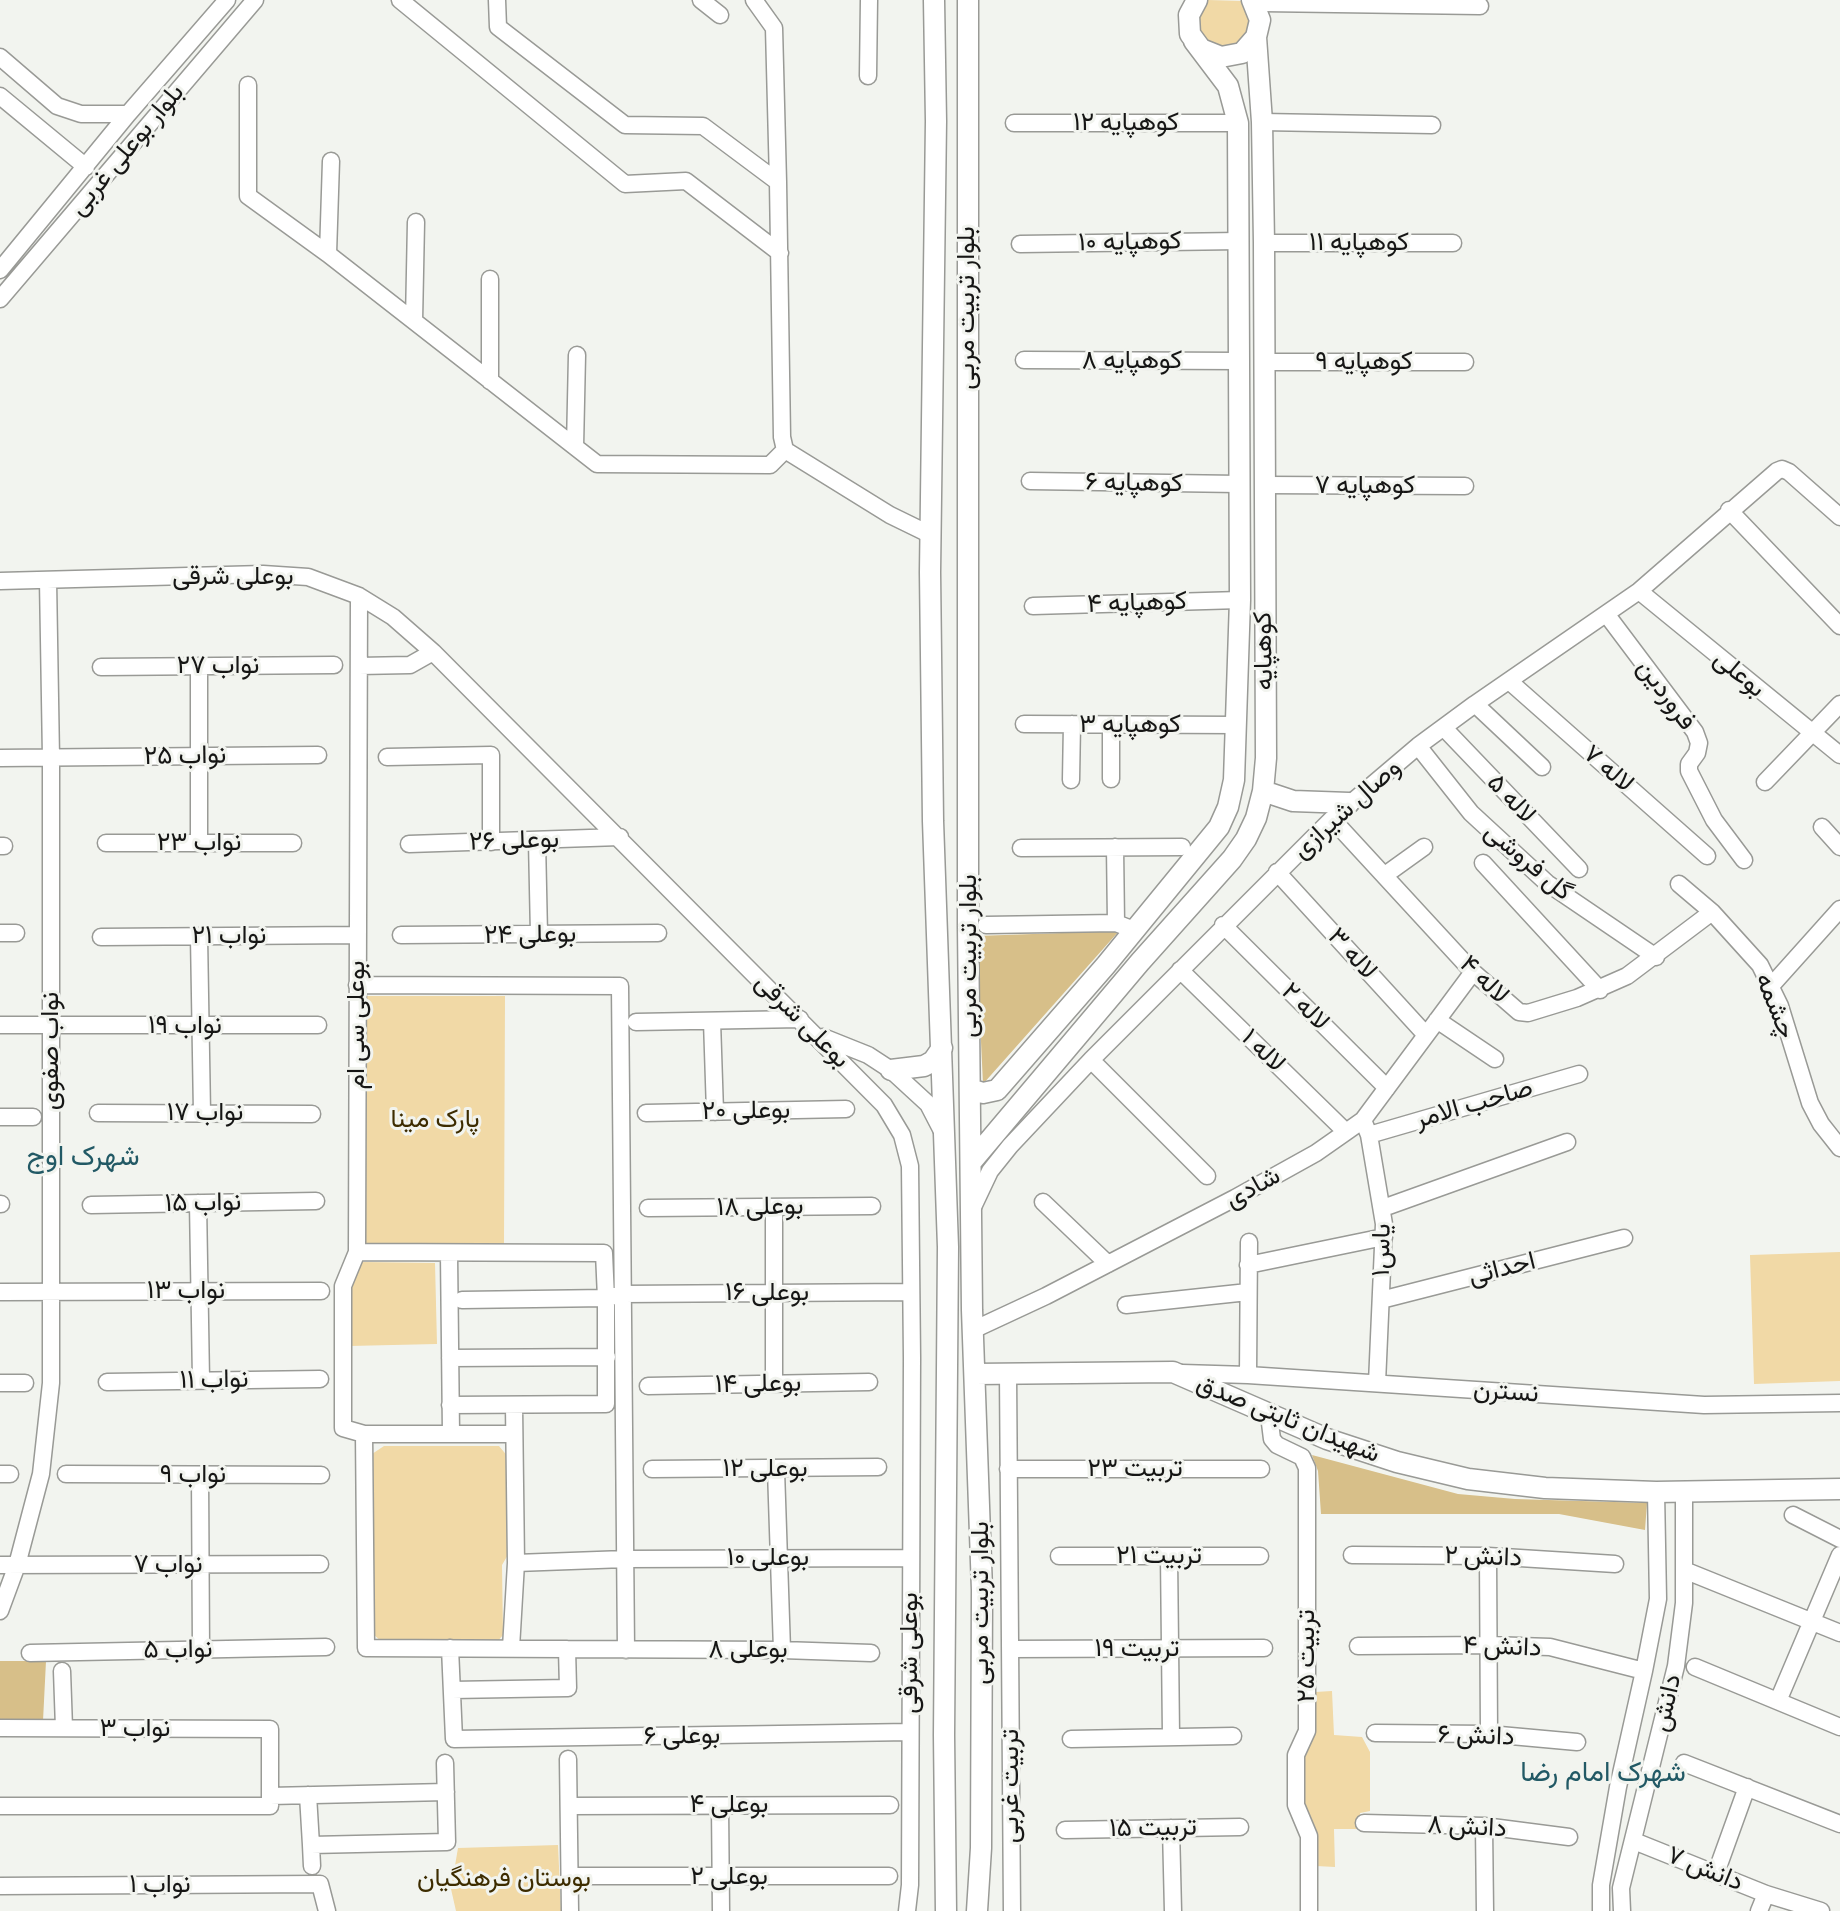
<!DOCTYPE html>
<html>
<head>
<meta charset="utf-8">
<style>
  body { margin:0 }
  canvas { display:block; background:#f2f4ef }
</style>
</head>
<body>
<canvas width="1840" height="1911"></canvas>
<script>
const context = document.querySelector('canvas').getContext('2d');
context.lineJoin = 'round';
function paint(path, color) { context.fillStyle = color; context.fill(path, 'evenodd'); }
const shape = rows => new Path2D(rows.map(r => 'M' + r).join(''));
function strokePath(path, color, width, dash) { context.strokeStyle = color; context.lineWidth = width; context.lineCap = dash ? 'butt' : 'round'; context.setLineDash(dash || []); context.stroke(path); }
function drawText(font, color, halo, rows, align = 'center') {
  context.font = font + ' "Fira Sans Condensed",Vazirmatn,sans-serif'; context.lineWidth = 6; context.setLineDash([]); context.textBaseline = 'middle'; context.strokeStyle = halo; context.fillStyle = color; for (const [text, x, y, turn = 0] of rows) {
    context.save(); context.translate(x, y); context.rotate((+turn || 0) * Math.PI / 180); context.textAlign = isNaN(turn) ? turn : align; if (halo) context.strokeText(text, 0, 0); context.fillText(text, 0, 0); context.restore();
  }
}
const green = shape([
  [1208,0,1243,1,1251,17,1248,34,1235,46,1226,48,1209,44,1198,30,1199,12],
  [366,996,505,996,504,1245,365,1245],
  [1840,1252,1840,1381,1754,1384,1750,1255],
  [362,1262,435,1263,437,1344,349,1346,350,1284],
  [384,1446,499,1446,509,1458,512,1548,502,1565,503,1635,497,1642,383,1643,373,1634,372,1454],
  [1332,1691,1334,1735,1362,1737,1370,1752,1370,1811,1360,1813,1360,1829,1334,1829,1335,1867,1316,1866,1315,1826,1304,1810,1301,1752,1315,1692],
  [558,1845,561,1911,456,1911,451,1889,458,1848]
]);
const forest = shape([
  [1119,931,983,1084,976,936],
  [1312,1455,1458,1494,1515,1499,1647,1503,1645,1530,1559,1514,1321,1514,1318,1471],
  [0,1661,46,1661,43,1721,0,1722]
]);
const minor = shape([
  [400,0,625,184,686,181,780,253],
  [497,0,498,27,625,125,703,126,778,182,782,437,785,450,890,515,931,535],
  [701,0,720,15],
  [754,0,774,28,778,182],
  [1263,3,1480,6],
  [0,57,57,106,81,114,128,114],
  [868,76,869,0],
  [248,85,248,196,328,254,597,464,770,465,785,450],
  [0,96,86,167],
  [1262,122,1432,125],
  [1014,123,1238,123],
  [1264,243,1453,243],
  [1020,244,1240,241],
  [328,254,331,161],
  [0,270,128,114,227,0],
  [490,279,490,381],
  [0,299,255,0],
  [414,321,416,222],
  [1024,360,1240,361],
  [1263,362,1465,362],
  [575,447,577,355],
  [1030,481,1239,484],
  [1265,485,1465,486],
  [1729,510,1840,626],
  [0,581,263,574,308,577,359,596,393,617,433,652,884,1105,902,1135,910,1166,912,1358,910,1885,907,1911],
  [1639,591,1840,755],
  [359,596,357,1252,343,1286,343,1428,364,1434,514,1434],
  [1033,606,1240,600],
  [1607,615,1695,732,1699,743,1697,753,1689,764,1689,771,1714,820,1744,860],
  [199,666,199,843],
  [359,666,410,665,433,652],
  [101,667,334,665],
  [1509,681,1707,856],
  [1475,704,1542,767],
  [1024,724,1237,725],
  [1444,728,1579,869],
  [1418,746,1471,813,1547,883,1656,957],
  [387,757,491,755,491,842],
  [0,758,318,755],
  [1111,779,1111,725],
  [1071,780,1072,724],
  [1765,782,1840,704],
  [1332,819,1473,972,1519,1012,1528,1013,1577,998,1627,976,1712,912],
  [1822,827,1840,847],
  [537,841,539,935],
  [106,843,293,843],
  [409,844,620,837],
  [0,846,4,846],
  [1115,847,1116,923],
  [1021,848,1182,847],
  [1483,863,1600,990],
  [1277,872,1426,1035],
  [1385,875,1424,847],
  [1679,884,1712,912,1760,965,1780,1006,1810,1103,1821,1124,1840,1148],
  [986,925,1116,923,1134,930],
  [1223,925,1387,1088],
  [0,933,16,933],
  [401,935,658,933],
  [199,936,202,1113],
  [101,937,358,935],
  [1180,970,1346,1132],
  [357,985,620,986,626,1650],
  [1771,986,1840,909],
  [1437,1020,1495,1059],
  [712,1021,715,1112],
  [636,1022,800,1019],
  [0,1025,318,1025],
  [823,1037,868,1055,891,1070,928,1104,942,1131],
  [1091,1060,1207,1176],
  [98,1113,312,1114],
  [646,1113,846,1109],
  [0,1117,33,1117],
  [1363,1120,1369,1135,1384,1224,1377,1383],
  [1369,1135,1579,1074],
  [1043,1202,1108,1264],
  [198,1203,201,1380],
  [0,1204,1,1204],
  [91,1205,316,1201],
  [774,1207,774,1383],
  [973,1207,990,1171,1010,1146,1091,1060,1332,819,1418,746,1475,704,1639,591,1777,471,1782,469,1789,472,1840,517],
  [648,1208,872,1206],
  [1383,1208,1567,1142],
  [357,1252,604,1253,606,1298,462,1300],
  [449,1254,451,1434],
  [1248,1265,1384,1237],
  [0,1292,321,1291],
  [1381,1300,1624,1238],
  [1126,1305,1248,1292],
  [973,1330,1046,1296,1235,1198,1316,1153,1346,1132,1363,1120,1473,972],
  [450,1358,607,1357],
  [1008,1373,1012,1911],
  [1182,1373,1248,1375,1704,1405,1840,1403],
  [1248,1375,1249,1242],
  [107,1382,320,1379],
  [0,1383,25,1383],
  [648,1386,869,1382],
  [450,1405,606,1404,606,1298,623,1294,911,1292],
  [1269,1415,1272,1439,1277,1445,1302,1457,1307,1468,1307,1731,1296,1755,1296,1805,1309,1836,1309,1911],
  [364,1434,366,1648,567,1649,568,1688,452,1690],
  [652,1469,878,1467],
  [1008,1469,1261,1469],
  [776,1470,782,1650],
  [0,1474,10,1474],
  [66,1474,321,1475],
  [200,1475,201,1650],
  [1793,1515,1840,1539],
  [1352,1555,1488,1556,1615,1564],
  [1059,1556,1260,1556],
  [1169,1556,1171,1736],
  [1488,1556,1489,1734],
  [516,1563,625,1559,910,1558],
  [0,1565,320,1564],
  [1684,1570,1840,1633],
  [0,1611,17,1565,41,1474,51,1383,51,758,48,580],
  [1358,1646,1490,1645,1550,1647,1644,1671],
  [450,1648,454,1739,910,1732],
  [511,1648,516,1563,514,1406],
  [567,1649,782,1650,871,1653],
  [1010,1649,1264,1648],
  [30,1653,326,1647],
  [1695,1667,1840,1727],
  [62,1671,64,1728],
  [1778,1701,1840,1555],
  [0,1728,270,1729,270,1806,0,1806],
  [1375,1733,1489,1734,1577,1742],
  [1071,1739,1233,1736],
  [568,1759,570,1911],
  [1684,1763,1840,1824],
  [308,1795,311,1845,447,1842,445,1763],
  [270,1796,446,1792],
  [569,1806,890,1805],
  [720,1806,721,1911],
  [1364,1823,1484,1826,1569,1837],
  [1484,1826,1485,1911],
  [1171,1828,1173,1911],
  [1065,1830,1240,1827],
  [1634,1841,1766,1894,1821,1911],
  [311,1845,312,1866],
  [1716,1873,1747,1787],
  [570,1876,889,1876],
  [0,1886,320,1884,327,1911],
  [1601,1911,1601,1885,1618,1787,1644,1671,1658,1599,1656,1492],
  [1622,1911,1621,1888,1676,1666,1684,1603,1684,1491],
  [1759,1911,1766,1894]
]);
const major = shape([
  [934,0,936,121,930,572,933,821,948,1247,944,1735,946,1911],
  [968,0,968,926,972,1310,982,1590,981,1848,977,1911],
  [1197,0,1189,15,1190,34,1201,49,1221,57,1242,53,1256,37,1260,20,1252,0],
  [1263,791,1293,801,1349,803],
  [891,1070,924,1066,933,1061,942,1048],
  [970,1089,983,1093,997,1090,1106,965,1219,827,1228,807,1234,780,1240,600,1238,123,1228,86,1194,41],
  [972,1161,1140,962,1232,859,1246,839,1256,818,1263,791,1266,758,1264,243,1262,122,1256,37],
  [975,1374,1173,1372,1327,1439,1397,1462,1468,1479,1545,1488,1656,1492,1840,1489]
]);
const streetNames = [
  ["کوهپایه ۱۲",1126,123],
  ["بلوار بوعلی غربی",127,150,-50],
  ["کوهپایه ۱۰",1130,242,-1],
  ["کوهپایه ۱۱",1359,243],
  ["بلوار تربیت مربی",967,308,-90],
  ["کوهپایه ۸",1132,361],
  ["کوهپایه ۹",1364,362],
  ["کوهپایه ۶",1134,483,1],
  ["کوهپایه ۷",1365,486],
  ["بوعلی شرقی",233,577],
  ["کوهپایه ۴",1137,603,-2],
  ["کوهپایه",1264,651,-91],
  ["نواب ۲۷",218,666],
  ["بوعلی",1739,674,40],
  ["فروردین",1666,695,54],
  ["کوهپایه ۳",1130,725],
  ["نواب ۲۵",185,756,-1],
  ["لاله ۷",1608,769,41],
  ["لاله ۵",1511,799,46],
  ["وصال شیرازی",1347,809,-42],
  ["بوعلی ۲۶",514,841,-2],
  ["نواب ۲۳",199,843],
  ["گل فروشی",1528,862,40],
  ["بوعلی ۲۴",530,935,-1],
  ["نواب ۲۱",229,936],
  ["لاله ۳",1352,954,48],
  ["بلوار تربیت مربی",969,956,-90],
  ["لاله ۴",1484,980,44],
  ["چشمه",1775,1006,68],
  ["لاله ۲",1305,1007,45],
  ["بوعلی شرقی",802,1021,45],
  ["بوعلی سی ام",357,1025,-90],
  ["نواب ۱۹",185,1026],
  ["نواب صفوی",51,1051,-90],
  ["لاله ۱",1263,1051,44],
  ["صاحب الامر",1474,1104,-16],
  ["بوعلی ۲۰",746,1111,-1],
  ["نواب ۱۷",205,1113],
  ["شادی",1253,1188,-29],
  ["نواب ۱۵",203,1203,-1],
  ["بوعلی ۱۸",760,1207,-1],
  ["یاس۱",1382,1250,-89],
  ["احداثی",1502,1269,-14],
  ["نواب ۱۳",186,1291],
  ["بوعلی ۱۶",767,1293],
  ["نواب ۱۱",214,1380,-1],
  ["بوعلی ۱۴",758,1384,-1],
  ["نسترن",1506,1392,4],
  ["شهیدان ثابتی صدق",1288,1419,22],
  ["بوعلی ۱۲",765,1469],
  ["تربیت ۲۳",1135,1469],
  ["نواب ۹",193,1475],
  ["تربیت ۲۱",1159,1556],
  ["دانش ۲",1483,1557,2],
  ["بوعلی ۱۰",768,1558],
  ["نواب ۷",168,1565],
  ["بلوار تربیت مربی",981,1603,-90],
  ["دانش ۴",1502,1647,2],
  ["تربیت ۱۹",1137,1649],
  ["نواب ۵",178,1650,-1],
  ["بوعلی ۸",748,1650],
  ["بوعلی شرقی",910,1653,-90],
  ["تربیت ۲۵",1307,1656,-90],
  ["دانش",1667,1703,-77],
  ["نواب ۳",135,1729],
  ["بوعلی ۶",682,1736,-1],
  ["دانش ۶",1476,1736,2],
  ["تربیت غربی",1011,1786,-90],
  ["بوعلی ۴",729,1805],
  ["دانش ۸",1467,1827,3],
  ["تربیت ۱۵",1153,1828,-1],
  ["دانش ۷",1705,1869,22],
  ["بوعلی ۲",729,1877],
  ["نواب ۱",160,1885]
];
const parkNames = [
  ["پارک مینا",435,1120],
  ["بوستان فرهنگیان",504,1879]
];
const neighbourhoodNames = [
  ["شهرک اوج",83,1157],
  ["شهرک امام رضا",1603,1773]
];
paint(green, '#f1d9a6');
paint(forest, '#d7bf89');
strokePath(minor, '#999a96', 19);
strokePath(major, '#999a96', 23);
strokePath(minor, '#fff', 16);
strokePath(major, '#fff', 20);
drawText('26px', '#161615', '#f2f4ef', streetNames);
drawText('26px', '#3d2c00', '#f2f4ef', parkNames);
drawText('28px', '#225965', '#f2f4ef', neighbourhoodNames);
</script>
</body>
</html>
